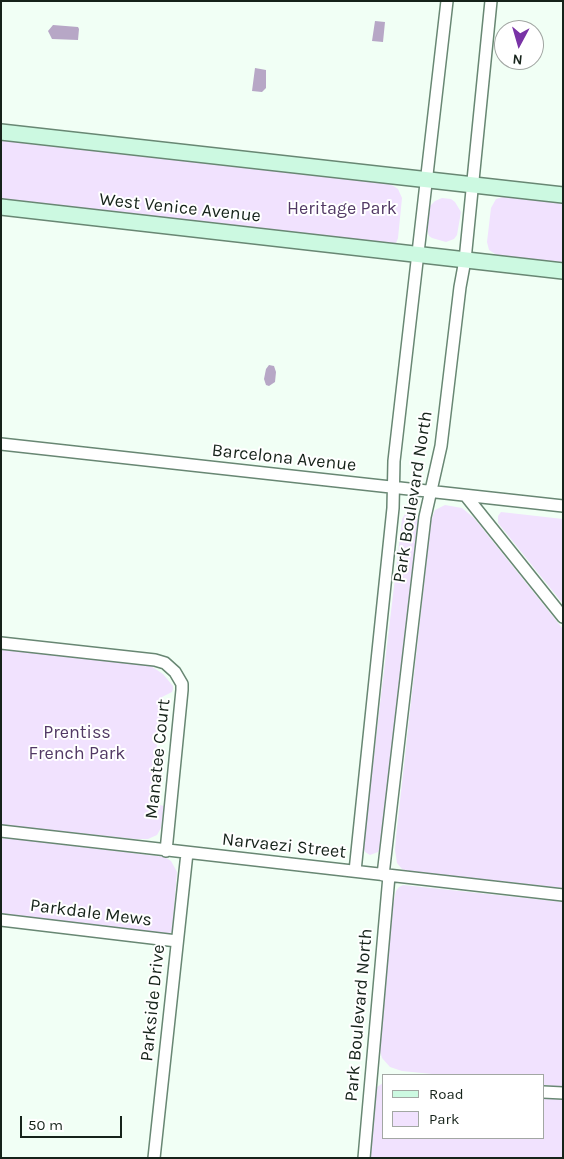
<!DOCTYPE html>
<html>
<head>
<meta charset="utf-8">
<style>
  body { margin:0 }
  #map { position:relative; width:564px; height:1159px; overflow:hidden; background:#f1fff5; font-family:Karla,sans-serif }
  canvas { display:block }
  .frame { position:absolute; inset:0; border:2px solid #16231a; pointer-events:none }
  .legend { position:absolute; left:382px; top:1074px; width:162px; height:65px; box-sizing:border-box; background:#fff; border:1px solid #a2a7a3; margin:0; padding:6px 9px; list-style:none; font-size:15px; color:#16231a }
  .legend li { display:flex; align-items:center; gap:10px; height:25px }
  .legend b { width:25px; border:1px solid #a2a7a3 }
  .north { position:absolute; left:494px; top:20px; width:50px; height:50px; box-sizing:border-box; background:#fff; border:1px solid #a2a7a3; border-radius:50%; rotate:186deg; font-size:14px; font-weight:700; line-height:20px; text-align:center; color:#16231a }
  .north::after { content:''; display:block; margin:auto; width:18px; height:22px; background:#7933a6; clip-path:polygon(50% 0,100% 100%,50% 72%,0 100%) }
  .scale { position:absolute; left:20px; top:1116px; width:102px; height:22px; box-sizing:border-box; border:2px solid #16231a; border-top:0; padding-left:6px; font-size:15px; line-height:18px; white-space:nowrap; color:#16231a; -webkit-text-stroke:4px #fff; paint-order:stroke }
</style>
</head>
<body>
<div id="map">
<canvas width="564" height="1159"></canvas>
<div class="frame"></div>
<ul class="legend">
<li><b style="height:6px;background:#ccf9e1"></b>Road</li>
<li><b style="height:14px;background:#f1e2fe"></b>Park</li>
</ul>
<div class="north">N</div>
<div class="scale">50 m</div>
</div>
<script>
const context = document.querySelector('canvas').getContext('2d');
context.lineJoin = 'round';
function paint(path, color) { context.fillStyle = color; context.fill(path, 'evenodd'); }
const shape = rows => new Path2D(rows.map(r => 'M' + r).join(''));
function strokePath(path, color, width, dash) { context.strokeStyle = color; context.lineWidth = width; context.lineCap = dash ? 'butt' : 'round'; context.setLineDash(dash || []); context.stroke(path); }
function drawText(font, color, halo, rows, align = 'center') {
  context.font = font + ' Karla,sans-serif'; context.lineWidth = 4; context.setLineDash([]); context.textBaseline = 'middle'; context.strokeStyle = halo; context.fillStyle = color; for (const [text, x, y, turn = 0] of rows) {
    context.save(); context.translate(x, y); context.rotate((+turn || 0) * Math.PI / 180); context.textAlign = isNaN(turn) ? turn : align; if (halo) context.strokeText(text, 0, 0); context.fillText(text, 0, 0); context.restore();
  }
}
const green = shape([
  [1,140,389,183,398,189,402,198,398,238,396,243,390,244,1,199],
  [506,196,563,202,563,264,498,256,489,250,487,242,491,208,496,199],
  [442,198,451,199,455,202,461,212,457,235,454,239,446,242,432,238,429,236,427,229,430,206,435,201],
  [445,505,462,508,474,518,563,629,563,888,408,871,402,869,397,863,395,850,396,837,431,521,435,510],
  [501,512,563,519,563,604,498,523,498,516],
  [411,513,416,515,418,520,380,847,378,852,370,855,365,852,363,847,402,519,405,514],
  [1,649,143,664,151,666,163,674,173,686,173,689,172,692,162,697,151,803,164,806,161,828,157,835,148,839,135,839,1,825],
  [7,838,165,857,171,861,177,872,172,932,166,934,1,916,1,839],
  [403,885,563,902,563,1087,543,1085,543,1075,442,1075,402,1071,390,1067,382,1058,380,1051,380,1040,393,904,396,891,399,887],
  [383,1083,383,1138,543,1138,543,1098,563,1100,563,1158,369,1158,375,1092,377,1087]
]);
const water = shape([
  [375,21,385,22,383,42,372,41],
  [53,25,78,27,79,29,78,40,52,39,48,31],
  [255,68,266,70,266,88,262,92,252,91],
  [269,365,274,366,276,372,275,382,269,386,266,385,264,379,266,369]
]);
const street = shape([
  [1,444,563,506],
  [466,496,563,617],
  [1,643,155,660,165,663,175,672,182,684,182,690,166,851],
  [1,831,563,895],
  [355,871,393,508,394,461,447,1],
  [383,875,425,517,441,446,460,287,465,260,491,1],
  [1,920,177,941],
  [543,1092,563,1093],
  [154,1158,187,853],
  [364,1158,389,876]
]);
const secondary = shape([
  [1,132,563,195],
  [1,207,563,271]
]);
const streetNames = [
  ["West Venice Avenue",180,208,6],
  ["Barcelona Avenue",284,458,6],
  ["Park Boulevard North",413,497,-81],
  ["Manatee Court",158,759,-84],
  ["Narvaezi Street",284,846,6],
  ["Parkdale Mews",91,913,7],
  ["Parkside Drive",153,1003,-84],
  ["Park Boulevard North",359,1015,-85]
];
const parkNames = [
  ["Heritage Park",342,209],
  ["Prentiss",77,733],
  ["French Park",77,754]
];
paint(green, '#f1e2fe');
paint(water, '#b7a7c6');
strokePath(street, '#688773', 14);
strokePath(secondary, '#688773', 18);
strokePath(street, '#fff', 11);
strokePath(secondary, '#ccf9e1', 15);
drawText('18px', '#16231a', '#fff', streetNames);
drawText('18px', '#523965', '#fff', parkNames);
</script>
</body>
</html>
